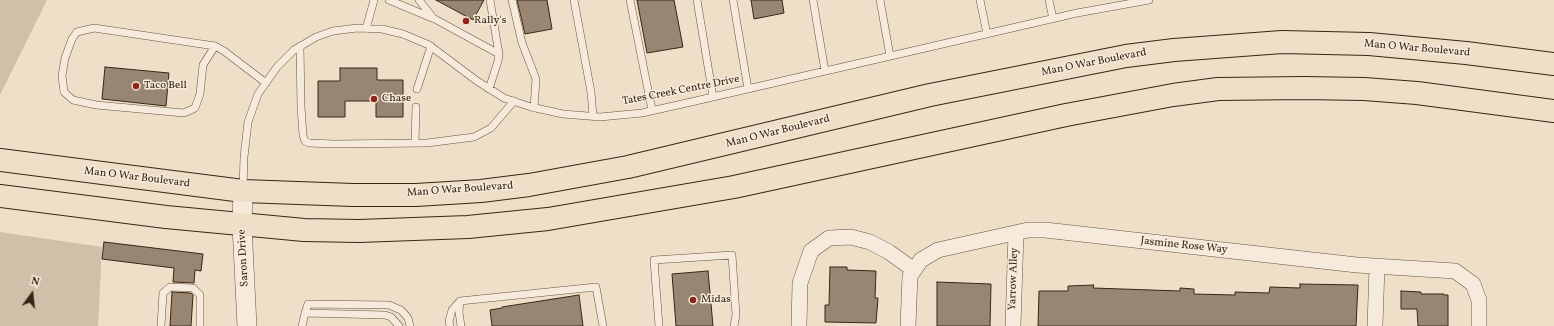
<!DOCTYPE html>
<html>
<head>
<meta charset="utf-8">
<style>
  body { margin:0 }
  #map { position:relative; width:1554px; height:326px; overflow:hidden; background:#efdfc8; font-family:Vollkorn,serif }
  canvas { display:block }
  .north { position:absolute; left:12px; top:274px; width:40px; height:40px; -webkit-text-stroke:3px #f5eadb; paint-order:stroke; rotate:15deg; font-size:11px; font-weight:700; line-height:16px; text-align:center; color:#392514 }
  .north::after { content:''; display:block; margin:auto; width:14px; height:18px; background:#392514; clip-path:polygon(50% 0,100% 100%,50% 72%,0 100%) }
</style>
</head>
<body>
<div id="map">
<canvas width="1554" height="326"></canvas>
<div class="north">N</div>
</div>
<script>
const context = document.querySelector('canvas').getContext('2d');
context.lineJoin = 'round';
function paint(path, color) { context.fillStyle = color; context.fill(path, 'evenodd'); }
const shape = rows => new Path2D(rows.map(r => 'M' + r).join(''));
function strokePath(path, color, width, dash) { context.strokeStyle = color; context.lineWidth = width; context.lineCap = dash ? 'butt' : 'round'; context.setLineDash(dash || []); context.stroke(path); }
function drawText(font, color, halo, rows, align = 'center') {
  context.font = font + ' Vollkorn,serif'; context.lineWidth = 3; context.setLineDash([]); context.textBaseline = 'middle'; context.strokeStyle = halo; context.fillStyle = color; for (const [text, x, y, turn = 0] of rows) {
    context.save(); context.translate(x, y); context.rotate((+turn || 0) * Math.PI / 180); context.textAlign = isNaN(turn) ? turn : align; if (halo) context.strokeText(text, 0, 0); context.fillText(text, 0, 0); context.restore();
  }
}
const green = shape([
  [0,0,47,0,0,95],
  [0,232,102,247,98,326,0,326]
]);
const building = shape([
  [436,0,484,0,473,20,436,0],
  [517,0,547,0,552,29,525,34,517,0],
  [637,0,674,0,683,47,647,53,637,0],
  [751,0,782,0,784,13,754,19,751,0],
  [105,67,169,73,166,106,102,99,105,67],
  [340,68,377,68,377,80,403,80,403,117,376,117,376,101,345,101,345,117,318,117,318,81,340,81,340,68],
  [104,242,203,254,201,271,195,270,194,283,173,282,174,268,102,259,104,242],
  [830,267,847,267,847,270,876,271,875,298,878,298,876,323,825,322,825,305,829,305,830,267],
  [708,271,713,326,676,326,672,274,708,271],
  [937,282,991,284,990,326,937,326,937,282],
  [1300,284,1358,285,1356,326,1038,326,1039,291,1068,291,1068,286,1094,285,1093,288,1180,291,1180,288,1194,289,1194,294,1235,295,1235,292,1269,293,1270,287,1300,288,1300,284],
  [1401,291,1421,292,1421,294,1444,294,1444,295,1448,295,1448,326,1418,326,1417,309,1401,309,1401,291],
  [172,292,191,293,193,295,191,326,170,326,172,292],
  [579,295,583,326,492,326,490,310,502,308,502,307,579,295]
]);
const service = shape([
  [389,0,432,18],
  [419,0,433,18,499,54],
  [512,0,522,43,536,79,534,108],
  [574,0,591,92,593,116],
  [630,0,652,110],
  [697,0,713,97],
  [733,0,748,89],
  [813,0,825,71],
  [880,0,890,56],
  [980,0,987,34],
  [1049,0,1053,19],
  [366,29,374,0],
  [215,46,203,65,200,94,195,108,184,113,96,105,73,100,64,92,62,76,65,58,72,39,77,32,94,28,215,46,224,51,266,83],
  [300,46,301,107,303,135,305,141,309,143,334,144,427,143,474,137,491,128,514,101],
  [417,89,431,46],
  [489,89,498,61,499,54,490,0],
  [415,143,416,107],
  [243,189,244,157,248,122,258,94,277,67,294,50,316,37,333,31,357,28,382,29,403,34,429,45,477,81,504,98,531,107,563,114,600,117,642,113,691,102,1077,13,1149,0],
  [460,301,459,312,461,326],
  [305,313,385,315,391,317,399,326],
  [161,326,163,293,170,287,193,288,200,295,200,326],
  [302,326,305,313,308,304,389,305,401,310,408,318,410,326],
  [450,326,449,321,452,310,460,301,596,287,603,326],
  [659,326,654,260,732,255,736,315,734,326]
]);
const minor = shape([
  [799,326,800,283,811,251,829,238,851,237,870,242,889,252,914,270],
  [908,326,910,276,921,260,938,250,1028,230,1045,230,1357,265,1455,271,1473,284,1479,300,1479,326],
  [1013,326,1016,233],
  [1375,326,1377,266]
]);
const tertiary = shape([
  [243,191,242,225,247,326]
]);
const primary = shape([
  [0,160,243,191,353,195,416,195,481,191,529,185,628,167,930,95,1126,56,1174,50,1282,42,1369,44,1466,53,1554,64],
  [0,196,166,217,304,230,359,231,468,227,548,219,734,187,1066,115,1173,95,1218,89,1304,88,1364,89,1417,93,1554,111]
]);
const markers = [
  [466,21,4,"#8f2418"],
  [136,86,4,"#8f2418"],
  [374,99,4,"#8f2418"],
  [693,300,4,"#8f2418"]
];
const poiNames = [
  ["Rally's",474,21],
  ["Taco Bell",144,86],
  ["Chase",382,99],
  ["Midas",701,300]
];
const streetNames = [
  ["Man O War Boulevard",1417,49,5],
  ["Man O War Boulevard",1094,63,-11],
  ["Tates Creek Centre Drive",681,91,-11],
  ["Man O War Boulevard",778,132,-14],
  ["Man O War Boulevard",137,178,7],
  ["Man O War Boulevard",460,190,-4],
  ["Jasmine Rose Way",1184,246,6],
  ["Saron Drive",244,258,-93],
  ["Yarrow Alley",1014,279,-88]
];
paint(green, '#d0bfa9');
paint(building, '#988672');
strokePath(building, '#392514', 1);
strokePath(service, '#665441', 8);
strokePath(minor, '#665441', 16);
strokePath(tertiary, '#665441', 20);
strokePath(primary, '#392514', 24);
strokePath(service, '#f5eadb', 7);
strokePath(minor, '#f5eadb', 15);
strokePath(tertiary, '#f5eadb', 19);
strokePath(primary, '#efdfc8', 22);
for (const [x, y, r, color] of markers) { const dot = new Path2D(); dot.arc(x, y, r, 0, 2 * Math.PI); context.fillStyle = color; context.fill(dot); strokePath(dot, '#f5eadb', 1.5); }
drawText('11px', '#392514', '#f5eadb', poiNames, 'left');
drawText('11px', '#392514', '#f5eadb', streetNames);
</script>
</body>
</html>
